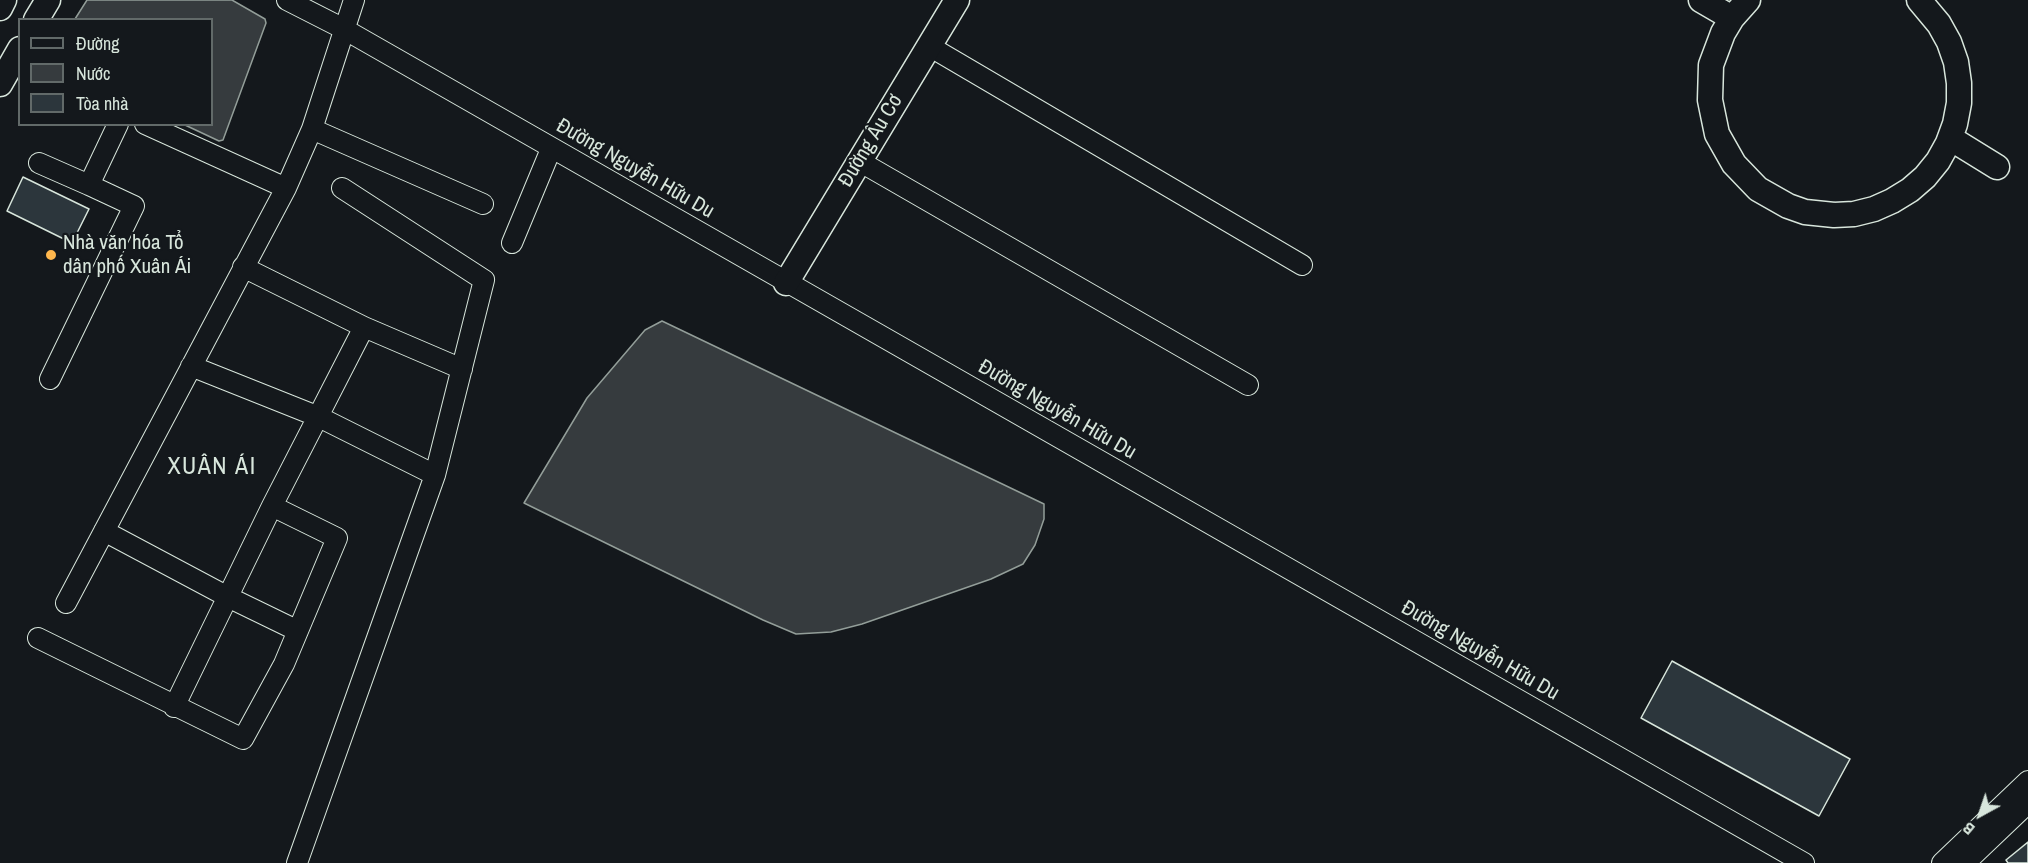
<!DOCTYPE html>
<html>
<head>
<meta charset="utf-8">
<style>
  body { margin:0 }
  #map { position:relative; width:2028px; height:863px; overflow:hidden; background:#14181c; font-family:"Archivo Narrow",sans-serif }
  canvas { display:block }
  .legend { position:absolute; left:18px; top:18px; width:195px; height:108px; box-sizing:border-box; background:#14181c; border:2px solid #626a69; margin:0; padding:8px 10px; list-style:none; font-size:18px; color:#d8e6dc }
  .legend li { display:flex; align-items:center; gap:12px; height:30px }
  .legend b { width:30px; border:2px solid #626a69 }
  .north { position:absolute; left:1950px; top:785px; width:60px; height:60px; -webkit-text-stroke:4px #14181c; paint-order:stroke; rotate:220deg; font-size:16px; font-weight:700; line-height:24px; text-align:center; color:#d8e6dc }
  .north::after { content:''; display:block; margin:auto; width:21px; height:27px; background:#d8e6dc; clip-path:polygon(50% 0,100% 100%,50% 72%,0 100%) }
</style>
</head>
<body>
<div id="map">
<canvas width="2028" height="863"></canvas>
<ul class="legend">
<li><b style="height:8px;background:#14181c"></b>Đường</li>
<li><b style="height:16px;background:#363b3e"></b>Nước</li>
<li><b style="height:16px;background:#2c363c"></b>Tòa nhà</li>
</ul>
<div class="north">B</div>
</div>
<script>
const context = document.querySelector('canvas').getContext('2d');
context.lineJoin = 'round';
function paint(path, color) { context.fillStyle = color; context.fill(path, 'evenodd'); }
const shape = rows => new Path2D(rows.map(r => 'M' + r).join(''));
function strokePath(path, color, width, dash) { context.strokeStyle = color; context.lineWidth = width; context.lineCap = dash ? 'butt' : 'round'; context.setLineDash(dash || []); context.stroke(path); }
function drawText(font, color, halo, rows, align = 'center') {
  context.font = font + ' "Archivo Narrow",sans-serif'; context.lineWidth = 4.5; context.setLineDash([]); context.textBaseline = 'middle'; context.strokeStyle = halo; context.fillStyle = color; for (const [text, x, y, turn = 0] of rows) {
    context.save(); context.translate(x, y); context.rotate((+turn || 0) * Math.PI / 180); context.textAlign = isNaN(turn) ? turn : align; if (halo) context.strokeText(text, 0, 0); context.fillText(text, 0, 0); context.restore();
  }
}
const water = shape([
  [87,0,232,0,265,19,266,23,223,140,219,141,185,125,212,124,212,20,75,19,87,0],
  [662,321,1044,504,1044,519,1035,545,1023,564,991,579,862,624,831,632,796,634,763,620,524,503,587,398,645,330,662,321]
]);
const building = shape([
  [23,177,89,209,72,243,7,211,23,177],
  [1672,661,1850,759,1819,816,1641,718,1672,661],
  [2028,842,2028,863,2008,863,2006,860,2028,842]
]);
const minor = shape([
  [287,0,344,29,1804,863],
  [929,46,1302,265],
  [145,124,286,188],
  [312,129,483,204],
  [859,161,1248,385],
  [39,163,89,185],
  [512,243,551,149],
  [243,267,364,327,462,369],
  [191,366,319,417,435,475],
  [50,379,134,206,89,185,118,124],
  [104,531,228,597,298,631],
  [66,603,286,188,312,129,354,0],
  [38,638,243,739,284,664,337,538,272,506],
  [174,707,272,506,364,327],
  [297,863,435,475,484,280,342,188],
  [1942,863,2028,781],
  [1965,863,2028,803]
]);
const major = shape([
  [1701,0,1732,18],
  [1748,0,1732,18,1723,33,1711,65,1710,100,1717,134,1734,164,1758,189,1788,206,1805,212,1834,215,1854,214,1874,209,1892,201,1910,190,1925,177,1938,161,1948,143,1955,124,1959,103,1959,83,1956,62,1949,42,1939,24,1919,0],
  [0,8,4,0],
  [36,20,48,0],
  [0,84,20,49],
  [1950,138,1997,167],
  [786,283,957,0]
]);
const markers = [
  [51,255,6,"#ffb74d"]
];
const streetNames = [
  ["Đường Âu Cơ",871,141,-59],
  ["Đường Nguyễn Hữu Du",635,169,30],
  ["Đường Nguyễn Hữu Du",1057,410,30],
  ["Đường Nguyễn Hữu Du",1480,651,30]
];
const poiNames = [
  ["Nhà văn hóa Tổ",63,243],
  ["dân phố Xuân Ái",63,267]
];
const quarterNames = [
  ["XUÂN ÁI",212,468]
];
paint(water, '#363b3e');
strokePath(water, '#939e99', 1.5);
paint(building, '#2c363c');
strokePath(building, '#d8e6dc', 1.5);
strokePath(minor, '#d8e6dc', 22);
strokePath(major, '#d8e6dc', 27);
strokePath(minor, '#14181c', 20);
strokePath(major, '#14181c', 24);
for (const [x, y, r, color] of markers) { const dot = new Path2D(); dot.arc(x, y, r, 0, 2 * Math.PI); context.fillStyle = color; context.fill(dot); strokePath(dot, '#14181c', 2); }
drawText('21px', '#d8e6dc', '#14181c', streetNames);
drawText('21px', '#d8e6dc', '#14181c', poiNames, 'left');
context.letterSpacing = '1.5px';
drawText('24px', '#d8e6dc', '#14181c', quarterNames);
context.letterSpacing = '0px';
</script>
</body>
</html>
